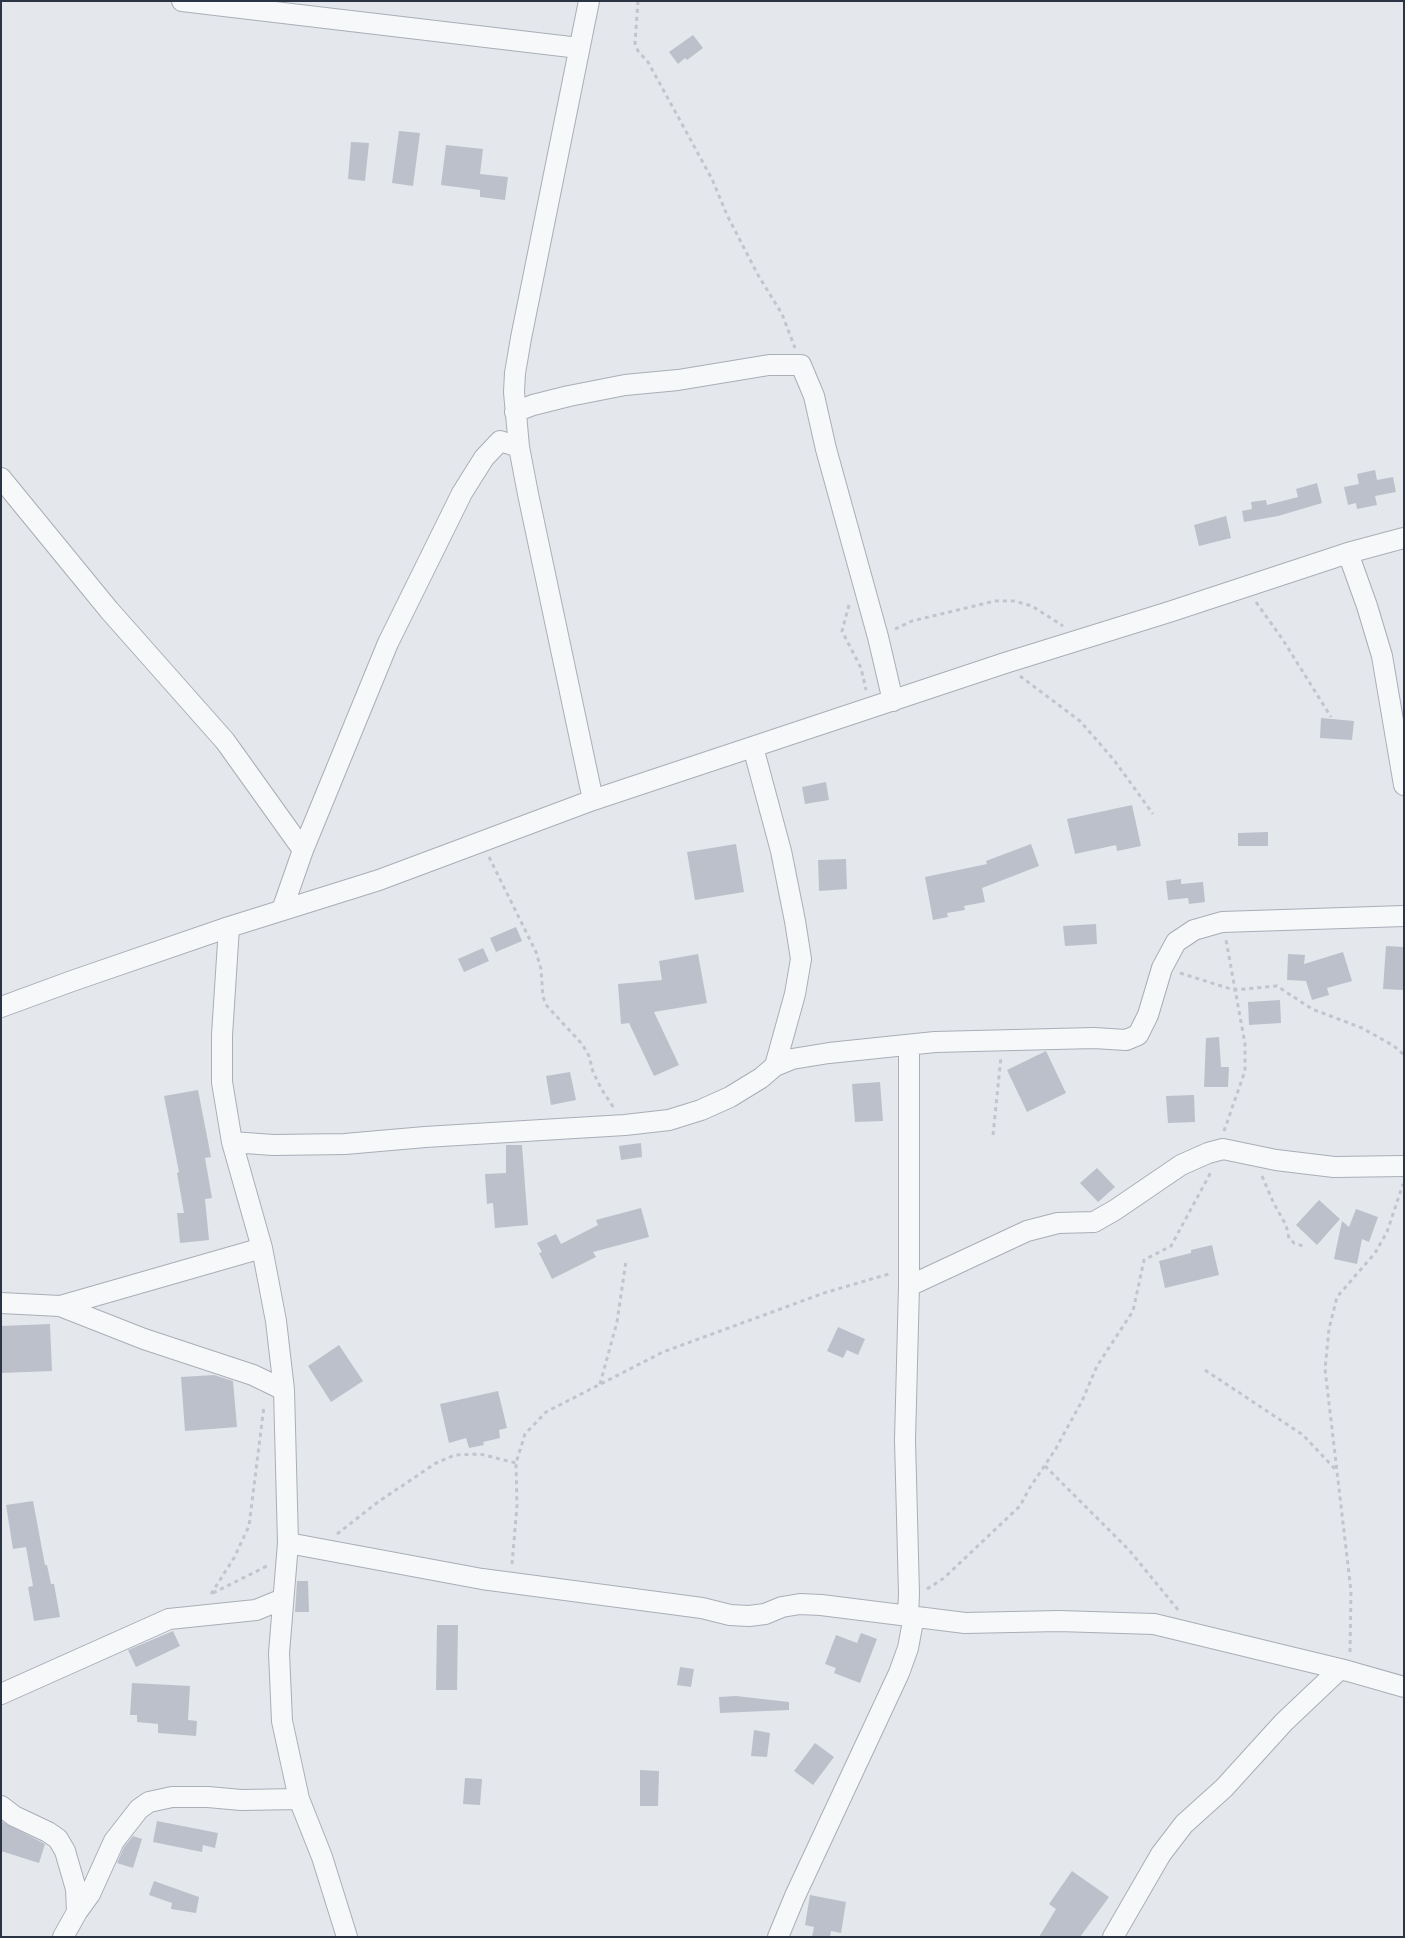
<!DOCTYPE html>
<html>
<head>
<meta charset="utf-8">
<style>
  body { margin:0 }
  #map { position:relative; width:1405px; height:1938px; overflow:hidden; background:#e4e7ec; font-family:Manrope,sans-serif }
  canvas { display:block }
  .frame { position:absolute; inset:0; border:2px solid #2b3445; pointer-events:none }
</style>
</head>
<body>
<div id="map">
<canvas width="1405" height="1938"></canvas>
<div class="frame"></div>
</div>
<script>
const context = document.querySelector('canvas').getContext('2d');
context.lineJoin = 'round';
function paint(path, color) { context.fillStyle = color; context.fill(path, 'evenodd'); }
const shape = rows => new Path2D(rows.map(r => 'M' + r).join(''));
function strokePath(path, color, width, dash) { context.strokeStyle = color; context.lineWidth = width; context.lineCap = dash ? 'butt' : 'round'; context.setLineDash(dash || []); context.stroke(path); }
const building = shape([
  [693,35,703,48,687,60,685,58,678,64,669,52],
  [399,131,420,133,413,186,392,183],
  [351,142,369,143,365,181,348,179],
  [446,145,483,149,480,174,508,177,505,200,480,197,480,190,441,185],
  [1375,470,1377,480,1393,477,1396,492,1375,496,1377,505,1357,509,1356,503,1348,505,1344,487,1359,484,1357,474],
  [1317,483,1322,503,1278,516,1244,522,1242,511,1252,509,1251,502,1266,500,1267,505,1298,497,1296,489],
  [1226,516,1231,538,1199,546,1194,525],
  [1321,718,1354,721,1352,740,1320,738],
  [826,782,829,800,805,804,802,787],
  [1132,805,1141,846,1117,851,1116,845,1075,854,1067,819],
  [1268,832,1268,846,1238,846,1238,833],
  [736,844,744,892,695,900,687,852],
  [1031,844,1039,866,982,888,985,902,964,906,965,910,947,913,948,917,933,920,925,877,987,864,986,861],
  [846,859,847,889,819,891,818,860],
  [1181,879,1181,884,1203,882,1205,902,1189,904,1188,898,1168,900,1166,881],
  [1096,924,1097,944,1065,946,1063,926],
  [516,927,522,941,496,952,490,938],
  [1386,946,1404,947,1404,990,1383,989],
  [483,948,489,961,464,972,458,959],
  [1343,952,1352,981,1327,988,1329,995,1312,1000,1306,981,1287,980,1288,954,1305,955,1304,964],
  [698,954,707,1003,654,1012,679,1065,654,1076,629,1023,621,1024,618,984,662,980,659,961],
  [1280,1000,1281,1023,1249,1025,1248,1002],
  [1219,1037,1221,1067,1229,1067,1228,1087,1204,1087,1206,1038],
  [1046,1051,1066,1093,1027,1112,1007,1070],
  [570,1072,576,1100,551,1105,546,1076],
  [880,1082,883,1121,855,1122,852,1084],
  [198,1090,211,1157,205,1158,212,1198,205,1199,209,1240,180,1243,177,1213,184,1213,177,1173,179,1172,164,1096],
  [1194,1095,1195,1122,1168,1123,1166,1096],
  [641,1143,642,1157,621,1160,619,1146],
  [506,1145,522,1145,528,1225,495,1228,493,1203,487,1204,485,1174,506,1173],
  [1097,1168,1115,1187,1098,1202,1080,1183],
  [1319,1200,1340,1219,1317,1245,1296,1225],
  [641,1208,649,1237,593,1252,596,1257,552,1279,539,1253,542,1252,537,1243,556,1234,561,1244,598,1225,596,1220],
  [1356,1209,1378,1217,1369,1242,1362,1239,1357,1264,1334,1259,1342,1221,1349,1227],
  [1212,1245,1219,1275,1165,1288,1159,1261,1191,1253,1191,1250],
  [50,1324,52,1371,1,1373,1,1326],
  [838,1327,865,1339,858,1355,847,1350,843,1358,827,1351],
  [339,1345,363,1381,331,1402,308,1366],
  [214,1375,233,1381,237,1427,185,1431,181,1377],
  [498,1391,507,1428,499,1430,500,1438,483,1442,484,1445,469,1448,466,1438,449,1443,440,1404],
  [33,1501,45,1565,47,1565,51,1584,54,1584,60,1617,34,1621,28,1587,33,1586,26,1547,13,1549,6,1505],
  [297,1581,308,1581,309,1612,295,1612],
  [437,1625,458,1625,457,1690,436,1690],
  [173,1631,180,1646,136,1667,128,1650],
  [861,1633,877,1639,860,1683,834,1673,836,1668,825,1664,836,1635,857,1643],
  [680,1667,694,1669,691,1687,677,1685],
  [132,1683,190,1686,188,1720,197,1721,196,1736,158,1733,158,1724,137,1722,137,1715,130,1715],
  [736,1696,789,1702,789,1710,720,1713,719,1697],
  [754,1730,770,1733,767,1757,751,1756],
  [815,1743,834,1757,813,1785,794,1771],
  [640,1770,659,1771,658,1806,640,1806],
  [465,1778,482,1779,480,1805,463,1804],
  [1,1821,45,1844,39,1863,1,1851],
  [157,1821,218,1833,215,1848,203,1845,202,1852,153,1842],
  [133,1836,142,1839,133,1868,117,1863,124,1847],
  [1072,1871,1109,1897,1080,1937,1039,1937,1056,1909,1049,1904],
  [154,1881,199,1897,196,1913,171,1909,172,1903,149,1895],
  [810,1895,846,1902,841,1933,831,1931,830,1937,812,1937,814,1927,805,1925]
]);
const path = shape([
  [638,1,635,43,638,51,648,62,712,179,727,215,758,275,782,314,795,348],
  [1256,602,1283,640,1331,717],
  [849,605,842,631,861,668,866,690],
  [895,629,912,621,995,601,1014,601,1032,606,1063,626],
  [1020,676,1080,721,1114,760,1153,814],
  [489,857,536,952,541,969,543,997,547,1006,582,1044,589,1056,593,1072,602,1090,614,1108],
  [1180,973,1234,990,1277,986,1312,1009,1362,1028,1394,1046,1404,1055],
  [1224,1131,1245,1071,1245,1044,1226,940],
  [993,1135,1001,1057],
  [1262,1176,1274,1204,1286,1225,1289,1238,1294,1243,1303,1246],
  [1205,1370,1303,1435,1336,1470],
  [600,1384,617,1322,626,1261],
  [1045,1466,1129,1550,1179,1611],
  [337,1534,378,1502,436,1463,455,1455,480,1454,516,1463],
  [512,1564,517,1506,516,1463,525,1434,546,1412,663,1352,824,1293,892,1273],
  [927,1589,944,1578,1020,1506,1029,1489,1055,1450,1082,1401,1097,1366,1133,1311,1144,1260,1171,1246,1211,1172],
  [213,1593,267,1566],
  [211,1594,234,1558,249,1526,264,1406],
  [1350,1652,1351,1591,1325,1369,1329,1329,1337,1297,1375,1253,1387,1232,1403,1184]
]);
const street = shape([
  [182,1,579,48],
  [589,1,521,338,515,373,514,392,519,447,528,494,593,800],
  [515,412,533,405,569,396,625,385,678,380,769,365,801,365,814,396,826,449,878,637,893,701],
  [1,478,109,610,225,741,303,850],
  [1348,553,1367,606,1382,656,1404,785],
  [753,747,781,851,795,921,801,959,795,994,775,1066],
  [282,910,303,850,388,643,462,493,484,458,500,441,519,447],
  [229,927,222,1035,222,1082,232,1142,262,1248,276,1321,284,1390,288,1543,279,1653,282,1721,299,1799,322,1857,347,1937],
  [1,1007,72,981,229,927,379,880,593,800,1005,663,1169,612,1348,553,1404,538],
  [232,1142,273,1145,345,1144,425,1137,625,1125,669,1120,701,1110,730,1097,761,1078,775,1066,792,1059,829,1053,935,1042,1094,1038,1126,1040,1138,1035,1148,1015,1162,968,1176,942,1194,930,1222,922,1404,916],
  [909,1286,1027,1231,1058,1223,1094,1222,1115,1210,1181,1165,1208,1153,1223,1149,1276,1160,1334,1167,1404,1166],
  [1,1303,60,1306,262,1248],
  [60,1306,144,1339,253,1375,284,1390],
  [288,1543,482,1579,702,1608,730,1615,749,1616,765,1614,782,1607,800,1604,821,1605,965,1623,1059,1621,1154,1624,1348,1671,1404,1687],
  [908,1616,909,1594,905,1440,909,1286,909,1045],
  [1,1694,169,1619,256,1610,283,1599],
  [1,1806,14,1816,48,1832,58,1839,65,1851,76,1889,77,1912,63,1937],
  [77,1912,90,1894,114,1841,139,1809,149,1802,172,1797,208,1797,241,1800,299,1799],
  [778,1937,795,1896,899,1673,908,1648,914,1616],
  [1113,1937,1161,1854,1184,1824,1224,1788,1284,1722,1340,1669]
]);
paint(building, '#bbc0ca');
strokePath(street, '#a9aeb7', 22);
strokePath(path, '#c2c5cb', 3, [4, 4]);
strokePath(street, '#f7f8fa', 20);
</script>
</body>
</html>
